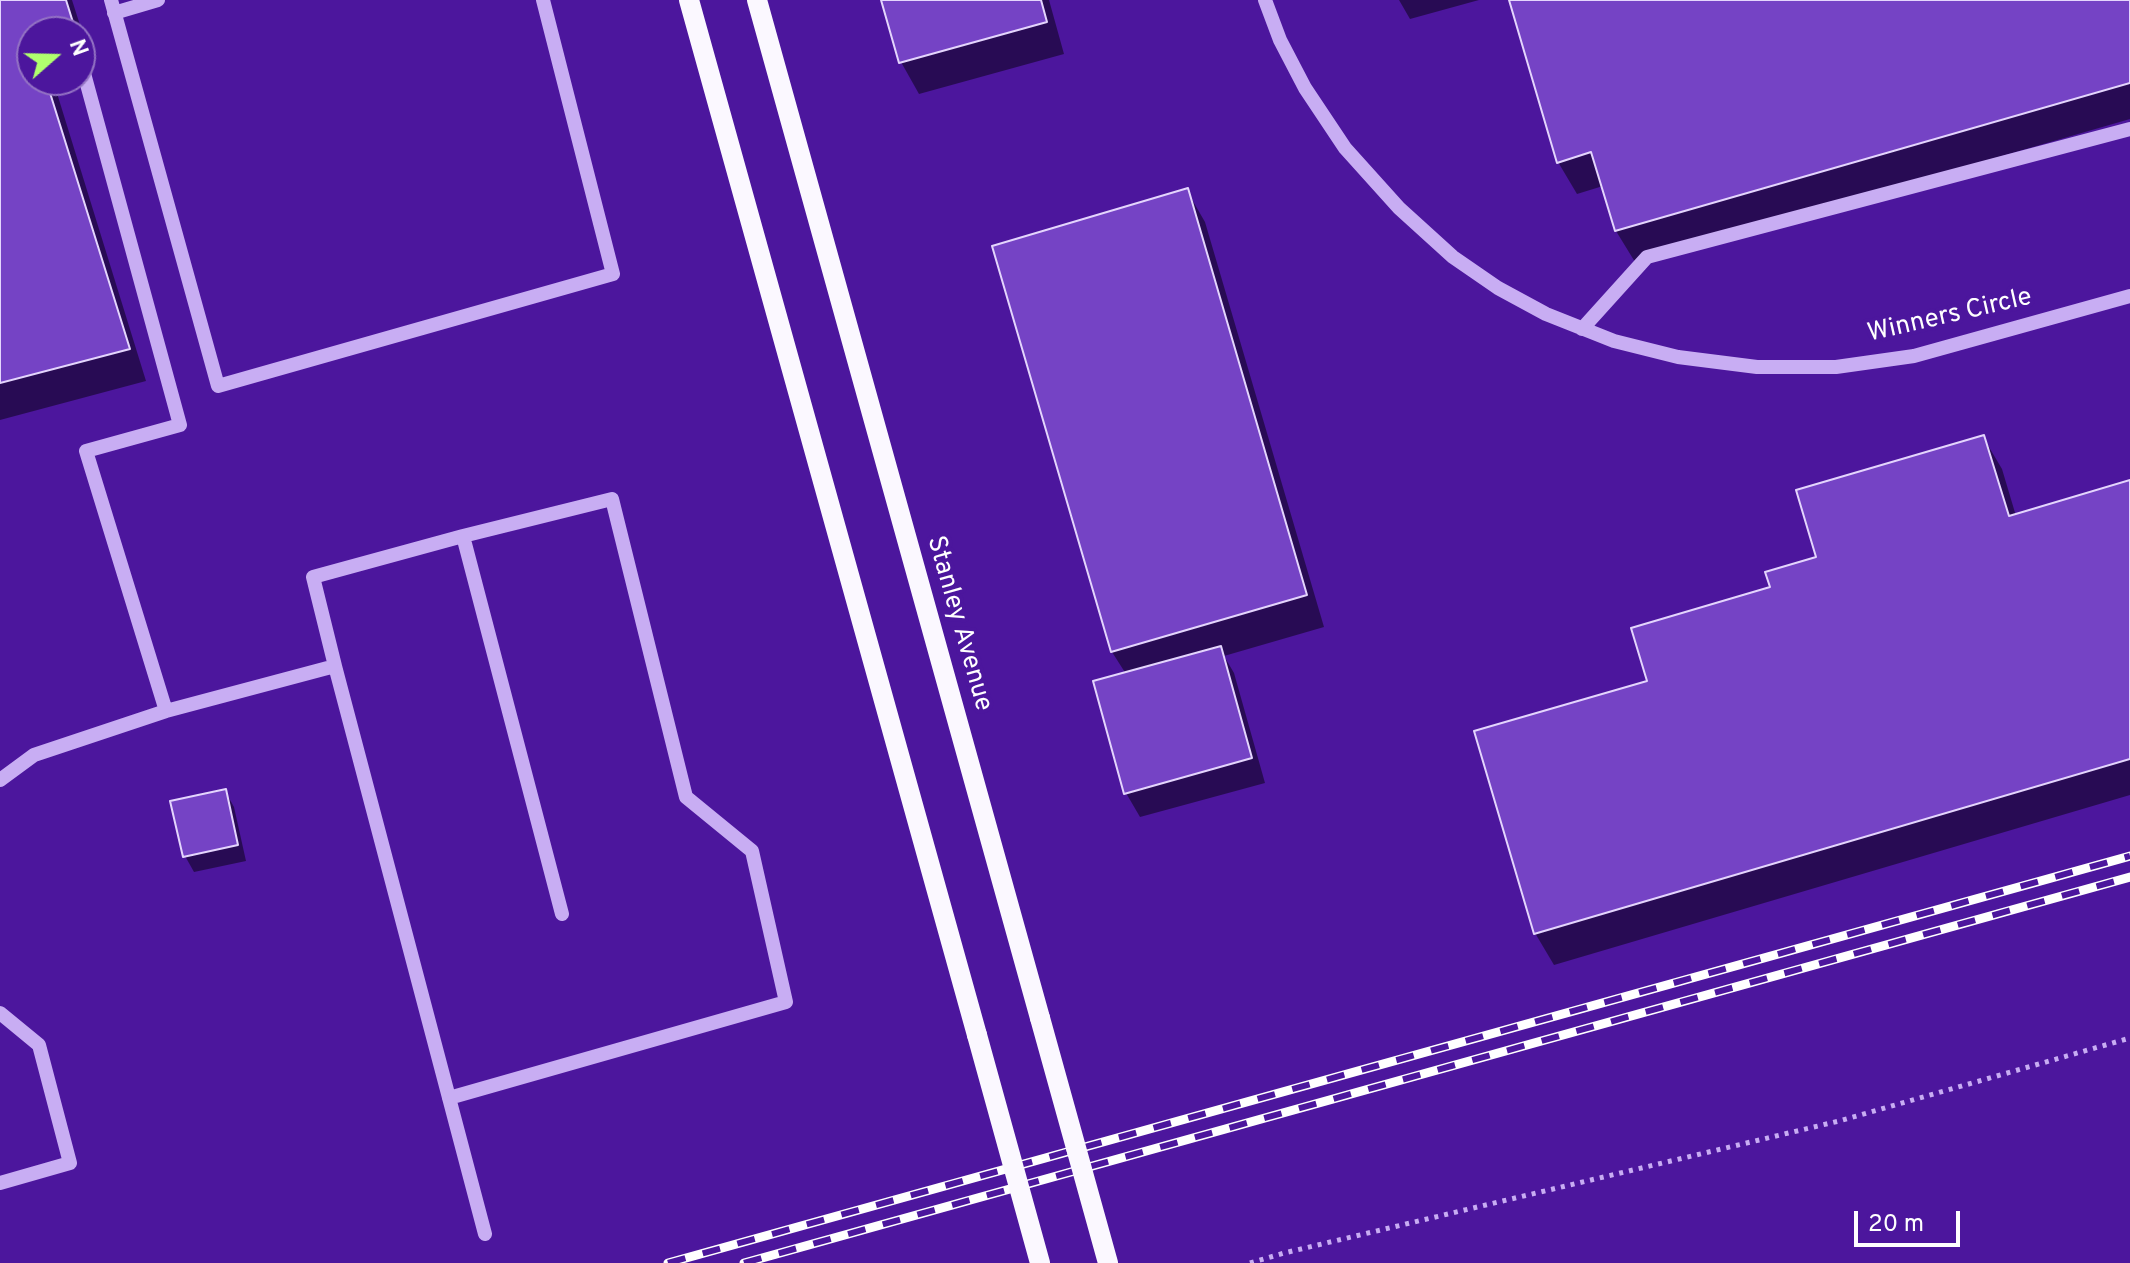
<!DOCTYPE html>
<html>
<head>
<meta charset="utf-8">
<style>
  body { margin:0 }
  #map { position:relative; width:2130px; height:1263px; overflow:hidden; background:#4c169d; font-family:Overpass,sans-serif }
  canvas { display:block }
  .north { position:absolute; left:16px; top:16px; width:80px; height:80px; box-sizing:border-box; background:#4c169d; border:2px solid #9473c4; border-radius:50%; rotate:70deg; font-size:22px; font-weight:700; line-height:32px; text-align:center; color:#fff }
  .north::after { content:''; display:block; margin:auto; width:28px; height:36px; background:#b0ff6e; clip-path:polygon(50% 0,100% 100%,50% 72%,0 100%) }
  .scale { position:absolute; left:1854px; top:1211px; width:106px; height:36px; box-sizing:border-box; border:4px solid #fff; border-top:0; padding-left:10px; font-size:24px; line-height:28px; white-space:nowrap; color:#fff; -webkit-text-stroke:6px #4c169d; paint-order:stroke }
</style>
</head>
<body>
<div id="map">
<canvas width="2130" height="1263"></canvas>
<div class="north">N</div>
<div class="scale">20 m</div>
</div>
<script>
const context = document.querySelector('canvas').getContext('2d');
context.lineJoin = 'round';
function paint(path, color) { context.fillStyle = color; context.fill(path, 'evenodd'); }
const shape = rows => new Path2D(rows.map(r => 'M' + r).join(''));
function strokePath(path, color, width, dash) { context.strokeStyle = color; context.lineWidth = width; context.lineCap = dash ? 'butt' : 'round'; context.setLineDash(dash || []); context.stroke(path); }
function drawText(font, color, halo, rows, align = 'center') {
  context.font = font + ' Overpass,sans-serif'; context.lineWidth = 8; context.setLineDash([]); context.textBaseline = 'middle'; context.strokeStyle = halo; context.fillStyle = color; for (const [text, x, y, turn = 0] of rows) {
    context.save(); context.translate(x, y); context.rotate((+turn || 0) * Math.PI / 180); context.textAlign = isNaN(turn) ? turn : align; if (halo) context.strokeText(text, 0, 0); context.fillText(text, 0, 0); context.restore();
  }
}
const shadow = shape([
  [0,0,72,0,93,66,80,74,80,32,32,32,32,80,71,80,56,90,146,381,0,420],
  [883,0,1049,0,1064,54,919,94,901,62],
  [1399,0,1479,0,1410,19],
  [1511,0,2130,0,2130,119,1635,262,1616,231,1603,186,1577,194,1558,162],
  [1187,191,1205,222,1324,627,1224,656,1234,673,1265,783,1140,817,1126,793,1126,674,1112,652,994,247],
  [1983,437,2002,469,2016,516,2130,482,2130,795,1554,965,1535,933,1649,682,1772,589,1819,558],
  [225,791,234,807,246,861,194,872,185,856]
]);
const building = shape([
  [0,0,66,0,76,32,32,32,32,80,46,80,130,349,0,383,0,0],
  [881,0,1041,0,1047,22,899,63,881,0],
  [1509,0,2130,0,2130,83,1615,231,1591,152,1557,163,1509,0],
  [1188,188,1307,595,1111,652,992,246,1188,188],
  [1984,435,2009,516,2130,480,2130,759,1534,934,1474,731,1647,681,1631,628,1770,587,1765,572,1816,557,1796,490,1984,435],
  [1221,646,1252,758,1124,794,1093,681,1221,646],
  [226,789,238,845,183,857,170,801,226,789]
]);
const path = shape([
  [1250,1263,1284,1253,1839,1121,2130,1038]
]);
const minor = shape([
  [111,0,218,386,613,274,543,0],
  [1265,0,1280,40,1305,88,1345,148,1399,208,1453,257,1498,288,1546,314,1614,341,1678,357,1757,367,1836,367,1914,356,2130,296],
  [114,13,158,0],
  [1582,329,1647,257,2130,129],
  [335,666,313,577,463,536,562,914],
  [166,711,335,666,485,1234],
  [0,780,34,755,166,711,86,451,180,425,82,66],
  [0,1013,39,1045,70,1163,0,1183],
  [449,1098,786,1002,752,851,686,797,612,499,463,536]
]);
const major = shape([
  [689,0,977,1035],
  [757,0,1040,1018]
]);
const rail = shape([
  [668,1263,2130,856],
  [744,1263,2130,877]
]);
const majorBridge = shape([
  [1040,1018,1108,1263],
  [977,1035,1040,1263]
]);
const streetNames = [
  ["Winners Circle",1950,317,-13],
  ["Stanley Avenue",958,624,74]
];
paint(shadow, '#0007');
paint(building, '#7543c5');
strokePath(building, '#e4d5fd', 2);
strokePath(path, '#c8adf3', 5, [4, 6]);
strokePath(minor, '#c8adf3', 14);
strokePath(major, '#fbf8ff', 20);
strokePath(rail, '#fff', 9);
strokePath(rail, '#4c169d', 6, [18]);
strokePath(majorBridge, '#fbf8ff', 20);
drawText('26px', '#fff', '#4c169d', streetNames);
</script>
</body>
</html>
